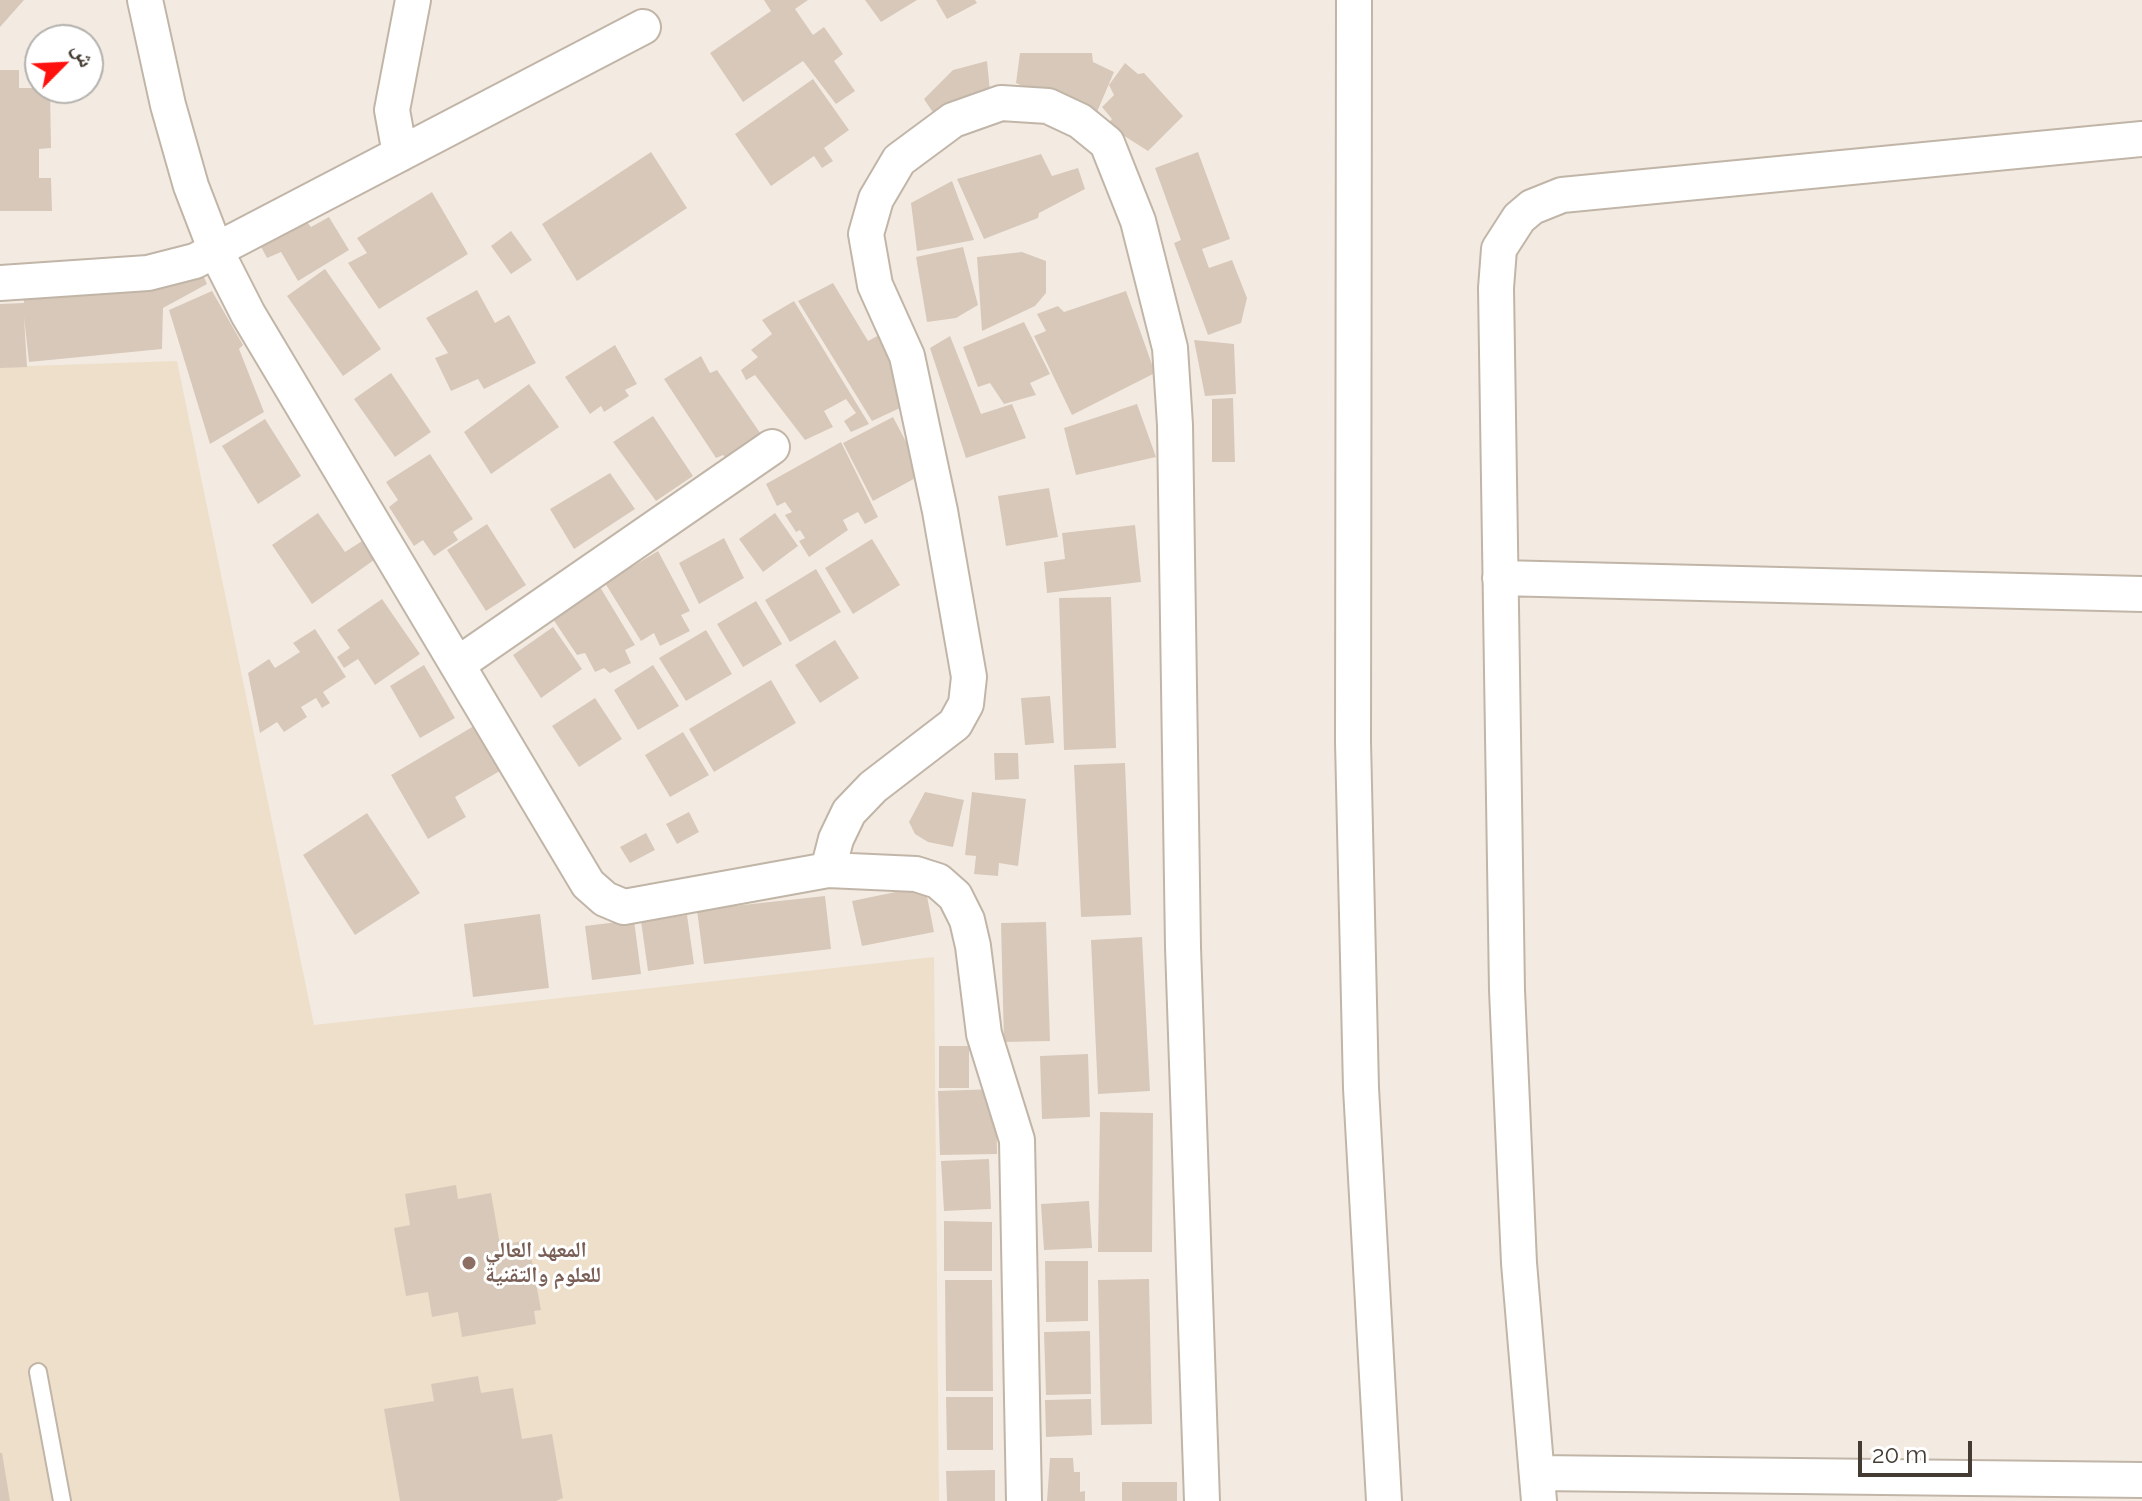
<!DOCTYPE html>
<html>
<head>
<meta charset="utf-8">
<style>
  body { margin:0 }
  #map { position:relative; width:2142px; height:1501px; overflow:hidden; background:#f3ebe2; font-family:Raleway,"Noto Naskh Arabic",sans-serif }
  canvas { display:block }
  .north { position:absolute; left:24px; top:24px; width:80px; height:80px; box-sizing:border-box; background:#fff; border:2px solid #b4b1ad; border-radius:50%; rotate:66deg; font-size:22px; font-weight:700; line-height:32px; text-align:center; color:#443b32 }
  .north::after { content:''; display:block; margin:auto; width:28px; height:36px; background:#ff110d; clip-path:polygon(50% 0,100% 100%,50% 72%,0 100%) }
  .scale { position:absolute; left:1858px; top:1441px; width:114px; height:36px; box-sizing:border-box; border:4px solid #443b32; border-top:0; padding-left:10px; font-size:24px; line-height:28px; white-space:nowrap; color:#443b32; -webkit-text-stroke:6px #fff; paint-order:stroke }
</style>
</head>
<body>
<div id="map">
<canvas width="2142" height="1501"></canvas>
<div class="north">ش</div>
<div class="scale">20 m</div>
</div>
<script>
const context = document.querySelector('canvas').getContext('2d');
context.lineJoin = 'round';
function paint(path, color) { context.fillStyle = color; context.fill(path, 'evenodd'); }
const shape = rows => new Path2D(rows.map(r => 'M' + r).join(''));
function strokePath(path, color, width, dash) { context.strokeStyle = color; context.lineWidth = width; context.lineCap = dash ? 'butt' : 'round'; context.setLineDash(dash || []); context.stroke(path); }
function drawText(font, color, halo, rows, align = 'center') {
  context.font = font + ' Raleway,"Noto Naskh Arabic",sans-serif'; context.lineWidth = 6; context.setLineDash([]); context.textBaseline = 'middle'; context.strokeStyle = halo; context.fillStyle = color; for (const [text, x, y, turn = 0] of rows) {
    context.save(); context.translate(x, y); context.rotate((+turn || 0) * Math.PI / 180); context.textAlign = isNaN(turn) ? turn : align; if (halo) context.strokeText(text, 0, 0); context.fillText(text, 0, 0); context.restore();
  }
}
const education = shape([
  [177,361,314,1025,934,957,939,1501,0,1501,0,367]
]);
const building = shape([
  [0,0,24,0,0,27],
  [764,0,808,0,795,9,813,35,824,27,843,54,834,61,855,91,836,104,803,61,743,102,710,53,771,11],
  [865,0,917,0,881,22],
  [936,0,975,0,977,3,947,19],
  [1020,53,1092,53,1093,62,1114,72,1094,119,1016,83],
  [987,61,991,102,940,123,924,99,953,70],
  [1125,63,1138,74,1144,73,1183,116,1148,151,1107,125,1112,119,1102,107,1114,95,1109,85],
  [0,70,19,70,19,88,50,88,51,148,39,149,39,178,51,178,52,211,0,211],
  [813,79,849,130,824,148,833,161,822,168,814,156,771,186,735,134],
  [651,152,687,208,577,281,542,224],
  [1198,152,1230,239,1202,249,1209,268,1232,260,1247,298,1241,323,1208,335,1174,243,1181,240,1155,168],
  [1041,154,1052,176,1078,168,1085,189,1039,213,1038,218,984,239,957,179],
  [952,181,974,240,917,251,911,203],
  [432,192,468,254,379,309,348,263,367,253,357,238],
  [301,215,311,227,329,217,349,250,298,281,281,252,267,258,258,241],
  [511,231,532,260,511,274,491,246],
  [963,247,978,305,956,318,927,322,916,257],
  [1022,252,1046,261,1046,293,1035,306,982,331,977,257],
  [325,269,381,349,343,376,287,296],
  [203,275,207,284,163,308,162,349,29,362,24,317,27,367,0,368,0,304,24,303,22,285],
  [833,283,868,341,883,333,913,402,872,421,798,301],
  [477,290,495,323,509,315,536,363,484,389,478,379,451,391,435,358,448,353,426,318],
  [212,291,243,345,239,349,264,412,210,444,169,310],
  [1126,291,1155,373,1072,415,1034,336,1046,331,1037,314,1058,306,1064,312],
  [794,301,869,424,851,432,844,421,856,413,846,399,824,411,833,427,805,440,755,375,746,380,741,370,758,357,751,350,772,334,762,320],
  [1024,322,1050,374,1030,383,1036,395,1004,404,990,383,978,387,963,347],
  [950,336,981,414,1012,404,1026,438,966,458,930,348],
  [1194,340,1234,344,1236,394,1205,396],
  [615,345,637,384,625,390,629,396,604,412,601,406,590,414,565,377],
  [701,356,710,373,717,370,767,443,732,465,723,455,716,458,664,379],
  [391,373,431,432,395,457,354,399],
  [529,384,559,427,491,474,464,432],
  [1233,398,1235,462,1212,462,1212,399],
  [1137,404,1156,457,1076,475,1064,428],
  [653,416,693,476,656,501,613,442],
  [893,417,923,474,873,501,843,443],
  [265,419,301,476,258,504,222,446],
  [841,442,878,517,865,524,858,512,843,520,848,530,809,557,799,541,805,538,800,530,796,532,785,515,792,512,785,502,777,506,766,484],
  [430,454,473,519,453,532,458,540,434,556,423,540,414,546,389,507,398,500,386,482],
  [610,473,635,509,574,549,550,509],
  [1049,488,1058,537,1006,546,998,496],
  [318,513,345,552,362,541,374,560,312,604,272,545],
  [775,513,798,546,763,572,739,539],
  [487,524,526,585,486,611,447,550],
  [1135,525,1141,582,1047,593,1044,562,1065,559,1062,533],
  [724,538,744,578,699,604,679,563],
  [872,539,900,585,853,614,825,568],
  [658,551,690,611,681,615,690,631,660,646,654,633,641,641,605,583],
  [816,569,841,612,790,642,765,600],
  [600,587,635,645,625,650,631,663,610,673,604,668,595,672,585,653,577,655,551,616],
  [1111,597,1116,748,1064,750,1059,598],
  [382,599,420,654,375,685,358,659,344,668,337,657,350,648,337,630],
  [756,601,782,644,743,667,717,624],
  [553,627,582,669,541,698,513,655],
  [315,629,346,677,323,692,330,703,322,708,316,698,301,707,307,717,284,732,277,722,260,733,248,673,269,659,275,668,300,652,293,643],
  [706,630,732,674,686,701,659,658],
  [835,640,859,678,820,703,795,665],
  [424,665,455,718,420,738,390,686],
  [653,665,679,706,638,730,614,690],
  [771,680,796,723,714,772,689,729],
  [1050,696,1054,743,1025,745,1021,698],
  [595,698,622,739,579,767,552,726],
  [479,723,505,768,455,797,466,817,428,839,391,775],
  [683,732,709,775,670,797,645,755],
  [994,753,1018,753,1019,779,995,780],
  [1125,763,1131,915,1081,917,1074,765],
  [925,792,964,800,953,847,928,842,915,834,909,822],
  [972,792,1026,799,1018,866,999,863,998,876,974,874,976,856,965,855],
  [689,812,699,832,677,844,666,824],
  [367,813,420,893,355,935,303,855],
  [646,833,655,850,630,863,620,847],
  [925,886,934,932,862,946,852,901],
  [825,896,831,949,704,964,697,910],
  [540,914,549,988,473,997,464,924],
  [687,915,694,964,648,971,641,921],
  [634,920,641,974,592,980,585,926],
  [1046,922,1050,1041,1004,1042,1001,923],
  [1142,937,1150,1091,1098,1094,1091,940],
  [939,1046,969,1046,969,1088,939,1088],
  [1088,1054,1090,1117,1042,1119,1040,1056],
  [996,1089,997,1154,940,1155,938,1091],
  [1100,1112,1153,1113,1152,1252,1098,1252],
  [989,1159,991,1209,944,1211,941,1161],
  [456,1185,458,1199,491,1193,500,1245,528,1240,541,1310,534,1311,536,1324,462,1337,458,1312,432,1317,428,1292,406,1296,394,1228,410,1225,405,1194],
  [1089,1201,1092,1248,1044,1250,1041,1204],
  [944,1221,992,1222,992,1271,944,1271],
  [1045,1261,1088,1261,1088,1321,1046,1322],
  [1149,1279,1152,1424,1101,1425,1098,1280],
  [945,1280,992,1280,993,1391,946,1391],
  [1090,1331,1091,1394,1046,1395,1044,1332],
  [478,1376,481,1393,513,1388,522,1439,552,1434,563,1498,556,1501,400,1501,384,1409,434,1401,431,1384],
  [946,1397,993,1397,993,1450,947,1450],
  [1091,1399,1092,1435,1046,1437,1045,1400],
  [0,1453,2,1453,10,1501,0,1501],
  [1050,1458,1073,1458,1074,1472,1080,1472,1080,1492,1085,1491,1085,1501,1047,1501],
  [995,1470,995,1501,947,1501,946,1471],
  [1122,1482,1177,1482,1177,1501,1122,1501]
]);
const service = shape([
  [38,1372,62,1501]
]);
const minor = shape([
  [145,0,168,105,191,186,216,251,248,314,588,884,605,899,624,907,828,870,916,874,938,881,955,896,967,920,973,946,984,1034,1017,1140,1024,1501],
  [1354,0,1353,742,1361,1088,1384,1501],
  [400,154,392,110,413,0],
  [0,283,148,273,195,261,643,27],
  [1500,578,2142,594],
  [458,664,772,447],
  [828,870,836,839,849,812,873,787,955,724,966,704,969,677,940,511,907,356,875,285,866,234,876,199,899,160,953,120,1001,103,1048,106,1080,121,1107,143,1138,221,1170,348,1175,425,1183,947,1202,1501],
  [1537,1473,2142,1480],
  [1539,1501,1519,1263,1507,990,1496,288,1499,249,1519,218,1532,207,1562,195,2142,139]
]);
const markers = [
  [469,1263,8,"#8d6e63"]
];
const educationNames = [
  ["المعهد العالي",485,1250],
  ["للعلوم والتقنية",485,1275]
];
paint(education, '#eddfca');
paint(building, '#d8c8b9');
strokePath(service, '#c1b5a7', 20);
strokePath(minor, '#c1b5a7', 38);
strokePath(service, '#fff', 16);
strokePath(minor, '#fff', 34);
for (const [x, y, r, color] of markers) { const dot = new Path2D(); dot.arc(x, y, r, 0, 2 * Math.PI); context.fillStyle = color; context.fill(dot); strokePath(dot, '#fff', 3); }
drawText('bold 22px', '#785e54', '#fff', educationNames, 'left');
</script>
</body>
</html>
